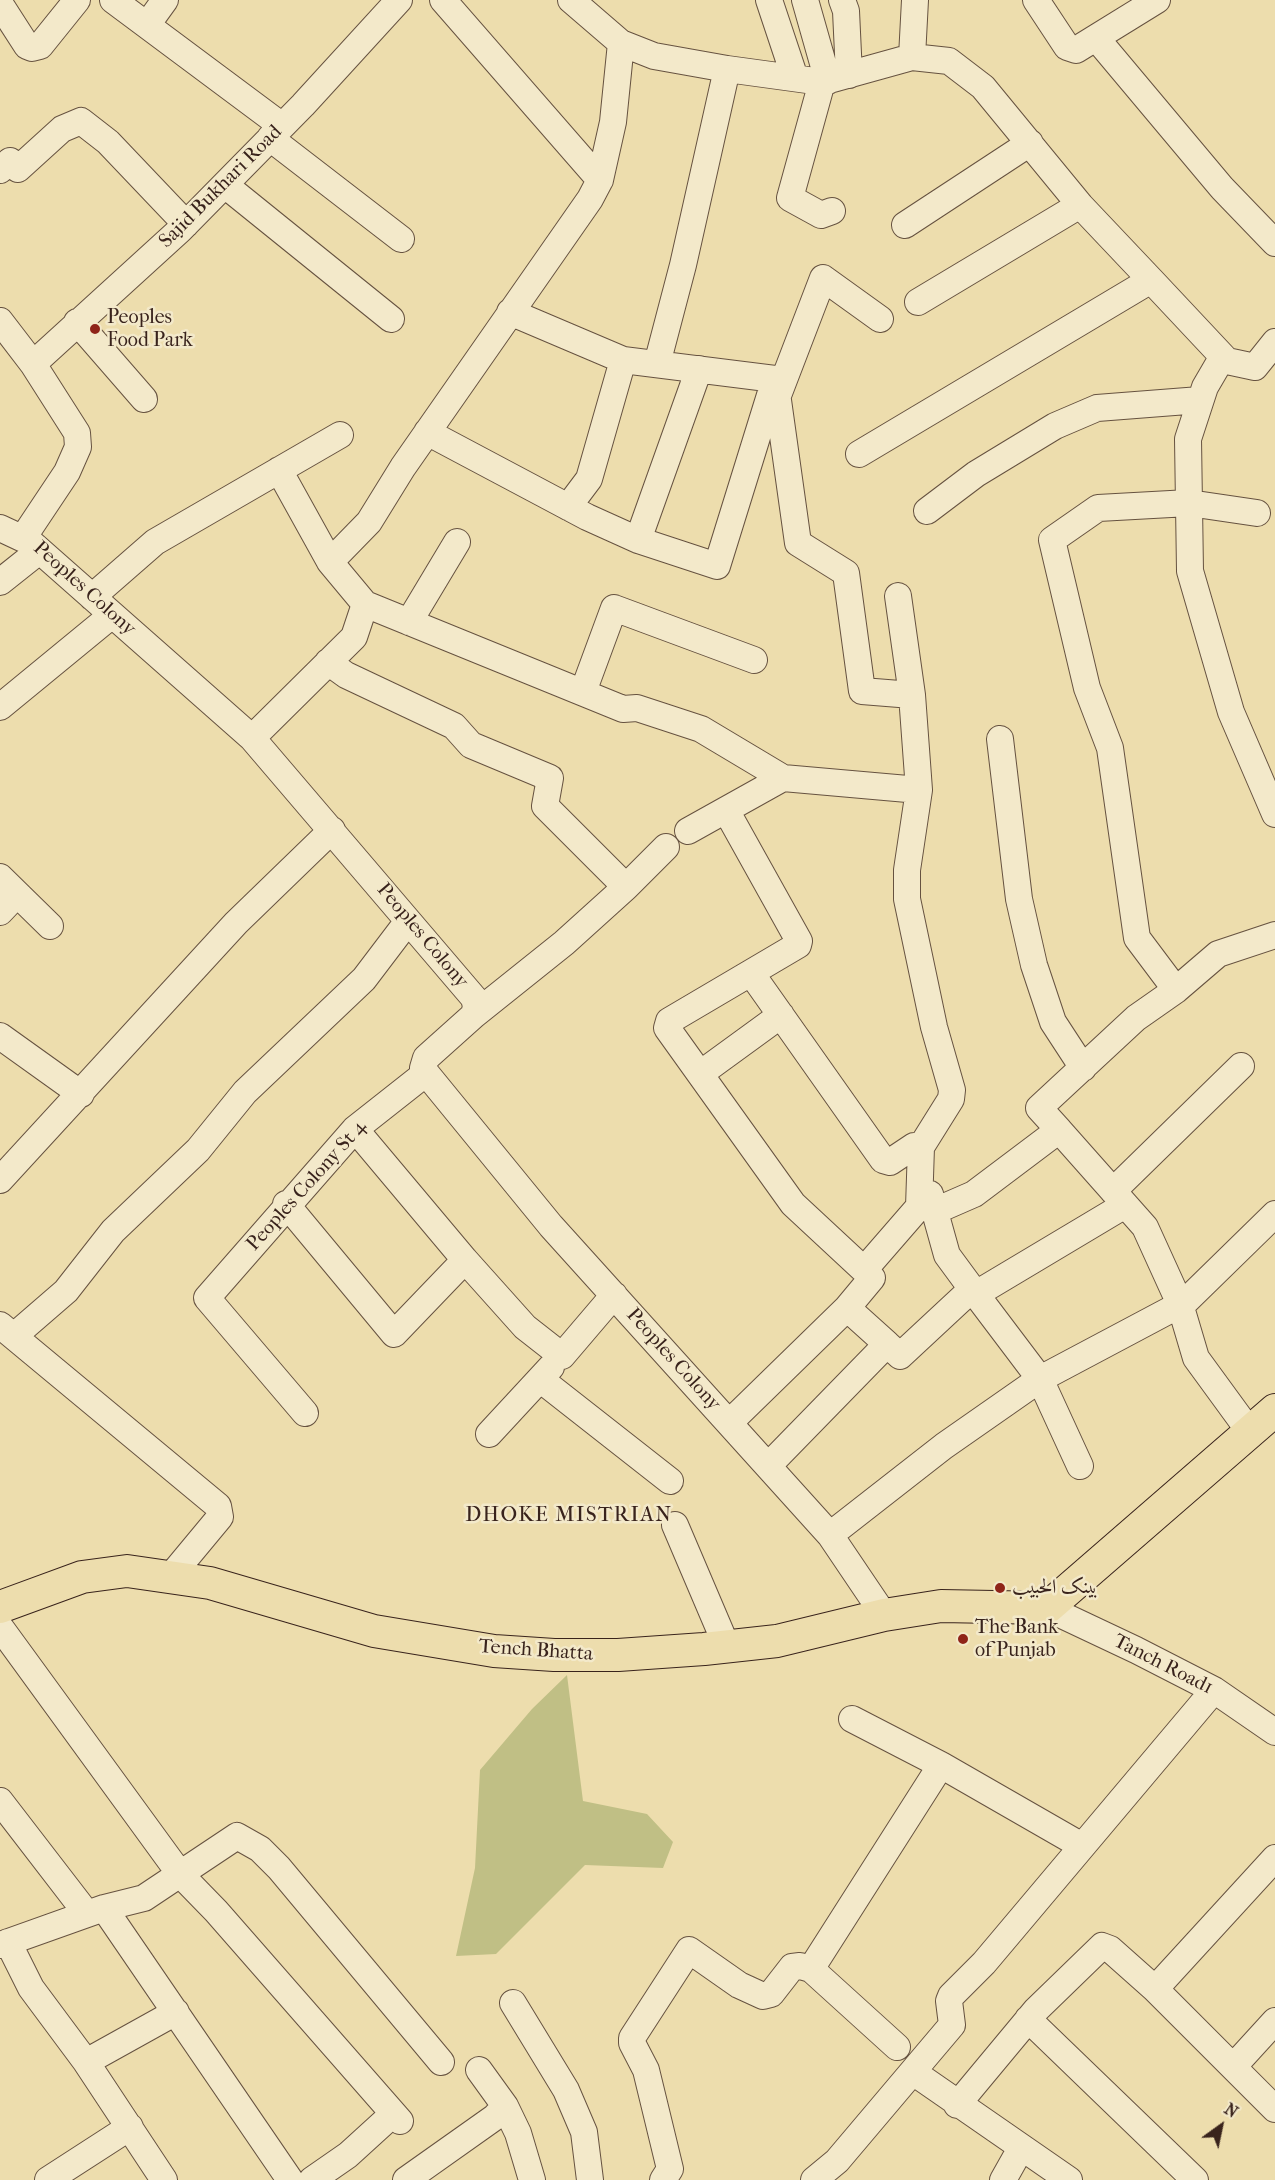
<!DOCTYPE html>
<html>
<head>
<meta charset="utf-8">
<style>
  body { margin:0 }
  #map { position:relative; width:1275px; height:2180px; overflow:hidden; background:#edddad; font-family:"IM FELL French Canon",serif }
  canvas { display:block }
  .north { position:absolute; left:1191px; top:2096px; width:60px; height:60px; -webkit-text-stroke:4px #f3e9ca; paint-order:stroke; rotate:33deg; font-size:16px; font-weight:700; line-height:24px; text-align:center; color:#39231c }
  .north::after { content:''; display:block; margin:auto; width:21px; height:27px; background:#39231c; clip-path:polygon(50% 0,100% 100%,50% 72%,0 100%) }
</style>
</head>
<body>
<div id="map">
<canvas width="1275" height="2180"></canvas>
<div class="north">N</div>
</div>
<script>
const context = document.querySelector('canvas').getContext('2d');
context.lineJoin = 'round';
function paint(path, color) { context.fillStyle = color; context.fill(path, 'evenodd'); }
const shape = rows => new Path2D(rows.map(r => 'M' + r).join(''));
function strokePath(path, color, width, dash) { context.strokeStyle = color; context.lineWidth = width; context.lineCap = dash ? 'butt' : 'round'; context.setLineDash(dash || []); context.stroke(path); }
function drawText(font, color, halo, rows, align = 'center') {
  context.font = font + ' "IM FELL French Canon",Amiri,serif'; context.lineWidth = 5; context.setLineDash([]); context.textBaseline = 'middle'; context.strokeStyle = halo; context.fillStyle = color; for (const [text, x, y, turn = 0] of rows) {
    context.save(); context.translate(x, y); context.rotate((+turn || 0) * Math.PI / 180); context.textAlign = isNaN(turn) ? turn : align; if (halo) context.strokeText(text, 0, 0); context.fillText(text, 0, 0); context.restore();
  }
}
const green = shape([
  [567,1675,583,1801,647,1814,673,1842,663,1868,585,1865,496,1954,456,1956,475,1868,480,1770,532,1709]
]);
const minor = shape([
  [113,0,282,126],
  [443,0,600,180],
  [571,0,621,43,654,56,727,69,683,265,657,364],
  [769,0,795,78],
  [805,0,828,81],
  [842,0,846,11,849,75],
  [1036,0,1067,47,1076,50,1157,0],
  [0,4,27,46,32,48,40,46,77,0],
  [147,25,165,0],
  [1097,39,1222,188,1275,243],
  [912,57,915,0],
  [727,69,822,82,790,198,821,215,832,211],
  [822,82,912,57,949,61,983,87,1080,205],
  [270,138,401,239],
  [0,170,10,161,18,169,62,129,81,121,108,142,186,224],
  [225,185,391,319],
  [905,225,1030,143],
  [918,302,1080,205,1151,280],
  [0,321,33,364,77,433,78,447,67,472,29,529,27,537,30,542],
  [77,322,144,399],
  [1275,342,1255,367,1227,361,1219,363,1205,387,1188,439,1190,571,1231,712,1275,814],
  [33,364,180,230,303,105,399,0],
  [776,386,798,543,846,573,862,691,912,695],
  [777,398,823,278,880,319],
  [427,432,587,517,638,540,717,566,775,379,623,360,510,312],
  [859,454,1151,280,1227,361],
  [279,470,330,562,369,522,403,467,590,199,600,180,613,122,621,43],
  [568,507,589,479,623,360],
  [927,511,976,474,1055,426,1097,408,1200,400],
  [0,528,30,542,252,738,474,998,476,1006,474,1015,426,1058,423,1068,426,1073,551,1226,830,1535,884,1615],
  [638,540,699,369],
  [330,562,365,604,623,709,637,708,701,729,783,778,919,790],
  [0,582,39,551],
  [898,596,912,695,919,790,907,870,907,899,934,1027,952,1090,951,1099,921,1147,919,1207],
  [92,597,155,542,340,435],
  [409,622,457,542],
  [328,662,346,675,454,726,471,745,550,778,545,806,626,887,666,847],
  [583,692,614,608,754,660],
  [0,707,112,615],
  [252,738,354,637,365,604],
  [1000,739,1019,899,1034,965,1053,1022,1083,1068],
  [726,810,799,941,798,945,669,1021,667,1028,793,1204,864,1270],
  [688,831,783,778],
  [0,877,50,926],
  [0,912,17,894],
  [751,973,883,1160,890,1162,914,1146,921,1147],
  [1176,990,1137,938,1110,748,1087,688,1052,540,1098,508,1189,503,1257,513],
  [474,1015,564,943,626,887],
  [0,1036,81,1094],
  [700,1074,781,1015],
  [355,1129,465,1260],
  [1059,1130,1039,1108,1136,1018,1176,990,1218,954,1275,935],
  [0,1180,236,923,332,830],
  [1113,1191,1241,1066],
  [286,1204,394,1334,465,1260,525,1327,562,1356,614,1295],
  [935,1211,974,1194,1059,1130,1145,1227,1180,1304,1196,1358,1250,1432],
  [976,1294,1125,1205],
  [847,1308,872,1278,864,1270,930,1194,947,1255,972,1289],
  [0,1325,218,1506,220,1517,171,1576],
  [14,1336,66,1291,113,1231,198,1150,245,1092,364,979,408,921],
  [540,1379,670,1481],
  [305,1413,207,1298,355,1129,426,1073],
  [729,1423,847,1308,887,1344],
  [489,1434,551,1367],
  [768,1466,887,1344,900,1356,972,1289,1040,1379,1080,1466],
  [675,1525,727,1647],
  [830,1535,944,1446,1040,1379,1185,1302,1275,1214],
  [1047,1608,1136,1650,1214,1690,1275,1732],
  [0,1627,180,1874,216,1911,400,2121],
  [852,1719,941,1765,1082,1846],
  [0,1801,87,1914],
  [104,1908,290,2180],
  [8,1942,31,1988,86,2062,164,2180],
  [0,1945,104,1908,144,1898,237,1836,260,1849,279,1868,441,2062],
  [811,1969,941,1765],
  [1155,1989,1275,1858],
  [513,2003,566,2090,584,2132,590,2180],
  [1028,2019,1195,2180],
  [86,2062,176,2012],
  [1233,2067,1275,2021],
  [479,2070,505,2106,518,2133,532,2180],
  [913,2072,1069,2180],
  [957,2105,1036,2010,1102,1946,1110,1949,1155,1989,1275,2109],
  [48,2180,130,2127],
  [312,2180,348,2155,393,2114],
  [406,2180,495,2117,505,2106],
  [663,2180,670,2169,646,2070,632,2043,632,2038,689,1950,739,1985,763,1996,771,1994,792,1967,800,1966,811,1969,897,2047],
  [814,2180,837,2161,952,2025,949,2001,951,1996,984,1963,1214,1690],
  [1003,2180,1021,2148]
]);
const major = shape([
  [0,1607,82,1577,127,1571,210,1583,374,1631,494,1651,554,1655,618,1655,704,1649,777,1641,884,1615,941,1606,1047,1608,1275,1410]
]);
const markers = [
  [95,329,6,"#8f2418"],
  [1000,1588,6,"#8f2418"],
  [963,1639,6,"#8f2418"]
];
const streetNames = [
  ["Sajid Bukhari Road",221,187,-45],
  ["Peoples Colony",84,589,42],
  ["Peoples Colony",422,936,50],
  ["Peoples Colony St 4",307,1186,-48],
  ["Peoples Colony",673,1360,48],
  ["Tench Bhatta",536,1651,4],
  ["Tanch Road1",1163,1665,27]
];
const poiNames = [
  ["Peoples",107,318],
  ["Food Park",107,341],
  ["بينک الحبيب",1012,1588],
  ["The Bank",975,1628],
  ["of Punjab",975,1651]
];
const neighbourhoodNames = [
  ["DHOKE MISTRIAN",569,1516]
];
paint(green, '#c0bf85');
strokePath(minor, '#665240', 28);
strokePath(major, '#39231c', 34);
strokePath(minor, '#f3e9ca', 26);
strokePath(major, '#edddad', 32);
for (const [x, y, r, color] of markers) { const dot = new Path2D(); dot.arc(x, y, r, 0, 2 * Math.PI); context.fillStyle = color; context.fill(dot); strokePath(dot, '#f3e9ca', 2); }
drawText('20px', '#39231c', '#f3e9ca', streetNames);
drawText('20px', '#39231c', '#f3e9ca', poiNames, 'left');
context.letterSpacing = '1.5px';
drawText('21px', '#39231c', '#f3e9ca', neighbourhoodNames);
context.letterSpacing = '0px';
</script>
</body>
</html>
